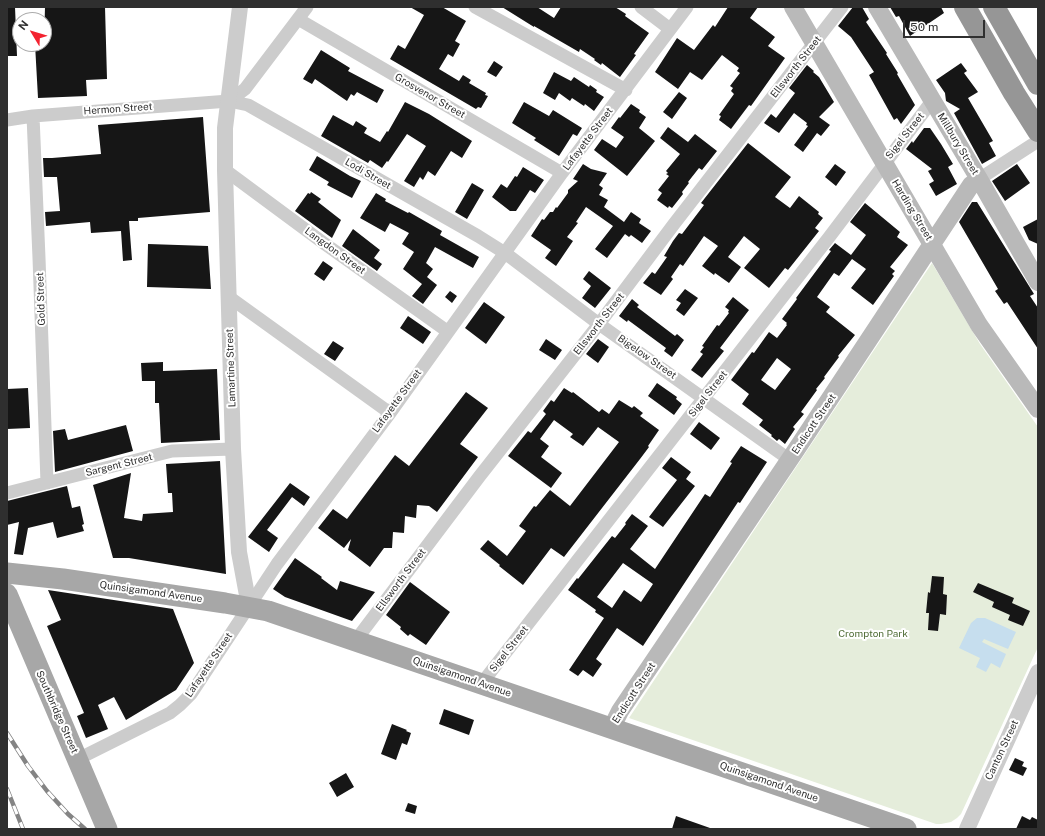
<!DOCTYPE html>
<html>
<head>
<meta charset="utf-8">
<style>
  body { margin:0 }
  #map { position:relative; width:1045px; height:836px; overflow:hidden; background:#fff; font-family:"Public Sans",sans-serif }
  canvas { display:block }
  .frame { position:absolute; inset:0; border:8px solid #2f2f2f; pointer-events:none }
  .north { position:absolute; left:12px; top:12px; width:40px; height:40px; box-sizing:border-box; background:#fff; border:1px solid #acacac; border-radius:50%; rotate:308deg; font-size:11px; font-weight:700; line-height:16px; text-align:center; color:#2f2f2f }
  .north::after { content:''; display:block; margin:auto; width:14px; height:18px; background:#f32330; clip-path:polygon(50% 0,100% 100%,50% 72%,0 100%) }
  .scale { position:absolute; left:903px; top:20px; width:82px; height:18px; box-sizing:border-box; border:2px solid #2f2f2f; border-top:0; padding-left:5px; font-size:12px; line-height:14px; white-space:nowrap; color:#2f2f2f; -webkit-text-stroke:3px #fff; paint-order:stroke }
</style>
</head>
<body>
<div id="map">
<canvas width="1045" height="836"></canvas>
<div class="frame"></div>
<div class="north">N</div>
<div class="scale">50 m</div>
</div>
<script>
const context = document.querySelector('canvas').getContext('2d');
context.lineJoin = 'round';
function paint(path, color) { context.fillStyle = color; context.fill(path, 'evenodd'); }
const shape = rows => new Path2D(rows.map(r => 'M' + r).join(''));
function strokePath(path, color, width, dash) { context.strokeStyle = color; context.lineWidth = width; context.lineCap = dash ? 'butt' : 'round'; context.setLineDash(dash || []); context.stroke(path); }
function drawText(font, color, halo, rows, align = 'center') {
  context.font = font + ' "Public Sans",sans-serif'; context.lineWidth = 4; context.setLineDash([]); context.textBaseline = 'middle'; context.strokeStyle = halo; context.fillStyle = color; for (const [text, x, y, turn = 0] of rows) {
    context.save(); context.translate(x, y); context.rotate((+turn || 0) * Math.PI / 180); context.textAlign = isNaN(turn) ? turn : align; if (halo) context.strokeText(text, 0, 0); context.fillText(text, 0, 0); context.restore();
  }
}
const green = shape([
  [932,263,980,344,1038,427,1038,647,961,814,957,818,951,822,941,824,936,824,629,718]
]);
const water = shape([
  [977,618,985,618,1016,632,1008,649,984,639,982,642,1006,654,1000,668,991,663,986,672,976,667,980,658,959,648,971,623]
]);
const building = shape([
  [7,7,15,7,17,56,7,56],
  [45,7,105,7,107,79,86,80,87,96,38,98,35,44,44,44],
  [410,7,442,7,466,21,455,41,460,44,453,57,448,54,439,69,459,81,463,75,471,80,469,83,486,93,485,95,488,96,481,108,478,107,476,109,390,59,398,45,405,49,424,15],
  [502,7,537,7,554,18,561,7,615,7,626,14,625,16,649,33,634,54,636,55,620,77,602,63,601,65,594,60,595,59,580,49,579,52,534,26,534,27],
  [728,7,758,7,750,18,775,37,768,46,785,58,751,106,749,105,731,129,719,120,721,116,719,115,734,94,731,91,733,88,730,86,740,73,737,71,739,68,722,55,702,80,690,72,678,89,655,72,677,38,694,50,713,25,715,27],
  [853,7,862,7,869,19,866,22,887,53,886,54,898,73,897,74,915,105,901,124,897,118,894,120,869,75,874,72,851,37,838,26],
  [890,7,941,7,944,13,910,36,899,16,896,17],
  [321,50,350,68,348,71,384,90,377,103,357,92,354,96,351,94,347,101,315,79,312,84,303,79],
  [494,61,503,67,496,77,487,72],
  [961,63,967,71,964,73,978,92,968,98,993,141,989,143,996,156,982,164,954,113,960,109,946,101,945,93,936,80],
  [807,65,814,71,813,72,819,77,834,102,819,117,830,125,821,136,817,133,803,152,794,145,808,126,806,125,807,123,794,113,779,133,764,123,771,114,776,118,795,93,789,88],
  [554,72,571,81,574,77,589,87,590,85,597,90,596,92,604,97,594,111,585,104,584,106,572,98,570,101,559,93,555,100,543,93],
  [679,92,687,98,672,119,663,112],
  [405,102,429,114,472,141,462,158,451,151,435,176,428,171,423,180,420,177,414,187,404,181,426,146,407,134,388,162,387,161,382,168,370,160,368,163,321,136,333,115,353,126,356,121,367,128,364,133,380,142,387,131,388,132],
  [524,102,549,116,553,110,582,128,577,136,573,134,559,156,534,140,536,138,512,123],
  [631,104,640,110,639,112,646,117,639,128,655,141,627,176,594,150,602,139,616,148,624,137,611,128,619,117,620,118],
  [203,117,210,212,138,218,138,221,129,221,132,260,123,261,121,231,91,233,90,222,46,226,45,212,60,211,57,177,44,177,43,158,52,158,101,154,98,125],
  [668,127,688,142,695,134,717,151,702,170,699,168,688,182,689,183,682,192,683,194,672,208,669,206,668,208,657,200,662,193,658,190,669,176,666,174,668,173,666,171,680,154,660,138],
  [924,128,930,128,941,144,953,164,948,167,957,184,936,196,929,184,934,181,928,171,932,169,906,149,912,141,913,143],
  [748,143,791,177,775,197,790,208,799,196,819,212,818,214,823,218,815,228,819,231,788,270,785,268,769,288,744,268,760,249,744,236,728,257,741,267,729,283,715,273,714,275,702,266,718,246,704,236,683,266,680,264,671,277,673,279,661,295,643,283,652,272,655,274,667,257,664,256,673,241,679,233,682,234,704,205,701,203],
  [317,156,350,176,361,181,352,198,327,185,329,182,309,170],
  [583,164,591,169,607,173,599,185,603,188,599,195,608,200,604,207,624,222,631,212,641,219,639,223,651,231,642,243,631,235,629,237,625,234,607,258,595,249,613,226,586,207,576,222,578,223,567,237,573,241,556,266,545,258,551,250,531,236,542,219,544,220,550,212,553,212,556,207,557,208,568,193,568,190,578,181,573,179],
  [835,164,846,172,836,186,825,177],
  [1017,164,1030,183,1005,201,992,181],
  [523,167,544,180,535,193,530,190,516,211,510,211,492,197,501,184,507,188,515,176,517,177],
  [472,183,484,190,467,219,455,212],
  [311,192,321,199,318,202,341,220,332,238,295,211,308,193,310,194],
  [376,193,386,199,385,201,408,213,409,212,442,231,440,235,479,257,473,268,435,247,426,263,433,269,427,277,437,285,423,304,412,296,422,284,403,269,414,252,402,244,409,233,390,223,385,232,360,218],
  [972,202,977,202,1034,294,1030,296,1038,308,1038,349,1007,302,1004,304,995,291,998,289,959,222],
  [865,203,900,232,897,237,908,245,890,267,895,271,892,274,894,276,873,305,851,288,866,269,852,259,839,276,834,273,817,297,830,307,826,312,855,335,838,356,839,357,824,377,825,378,816,389,817,390,801,412,804,414,793,427,795,429,785,444,779,439,777,441,771,436,772,435,759,425,763,420,742,404,749,394,731,380,752,352,754,353,769,332,777,338,787,325,786,324,787,323,782,319,797,299,796,298,831,251,829,250,835,243,851,255,866,235,850,222],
  [777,358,791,369,775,390,761,380],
  [1038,219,1038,244,1029,240,1023,227],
  [353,229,380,250,374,258,382,264,377,271,342,246],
  [148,244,208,246,211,289,147,287],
  [323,261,333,268,324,281,314,274],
  [589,271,611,288,595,308,582,298,591,286,583,279],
  [685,289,698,298,684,316,676,310,681,303,676,300],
  [450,291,457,296,452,303,445,297],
  [733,297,749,310,720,348,724,351,702,378,691,370,703,354,700,352,704,347,702,346,717,325,719,326,729,313,728,312,729,310,725,307],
  [632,299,639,305,637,307,675,336,677,334,684,340,672,357,664,351,666,348,628,320,627,322,619,316],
  [484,302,505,317,486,344,465,328],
  [408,316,431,332,423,344,400,328],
  [546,339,562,350,555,360,539,350],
  [598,339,609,347,598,363,586,354],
  [333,341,344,348,335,361,324,354],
  [163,362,163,371,217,369,220,440,161,443,159,403,155,403,155,381,142,381,141,363],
  [657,383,677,397,676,399,682,404,674,415,648,396],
  [28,388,30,428,7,429,7,389],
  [564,388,572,393,573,392,599,412,602,409,609,414,619,400,632,408,634,406,643,413,640,416,659,430,648,446,649,447,640,459,564,557,551,548,523,585,499,566,500,565,480,549,488,540,507,556,526,531,519,526,534,506,536,507,550,490,570,506,619,442,598,427,583,446,570,437,573,434,554,420,540,439,549,446,541,457,562,473,551,488,508,456,528,431,531,433,546,414,543,411,551,400,554,402],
  [466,392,488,408,460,444,478,457,437,512,429,506,417,505,416,518,405,516,404,533,393,532,392,548,384,548,370,567,348,550,351,539,344,548,318,528,333,509,347,519,395,455,409,466],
  [699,422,720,438,711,450,690,434],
  [126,425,133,451,55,472,53,431,65,429,68,440],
  [741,446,767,462,740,503,738,502,643,646,617,628,596,659,602,664,593,677,583,670,578,676,569,670,604,618,595,612,596,610,568,590,577,578,578,579,612,536,615,538,626,524,625,523,632,514,648,526,630,549,655,569,705,494,710,497,732,463,730,462],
  [623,563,653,584,641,602,624,590,612,608,597,597],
  [671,457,691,472,686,479,695,486,663,527,649,517,677,480,662,468],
  [220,461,226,574,129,558,113,558,93,485,131,473,124,518,142,521,143,514,173,512,172,493,168,493,166,464],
  [290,483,310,497,304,506,292,497,267,530,278,538,269,552,248,537],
  [67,486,72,508,80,506,84,524,82,525,84,531,57,538,53,522,28,528,23,555,14,554,19,522,7,525,7,501],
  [295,558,322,577,321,578,337,590,340,581,375,592,352,621,285,597,273,589],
  [932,576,944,577,943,594,947,595,946,615,940,614,938,631,928,630,929,613,926,613,928,592,930,593],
  [410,582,450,612,426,645,410,634,408,636,400,629,401,627,386,615],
  [978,583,1014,598,1012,603,1030,611,1023,626,1008,620,1010,615,992,607,994,602,973,592],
  [48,590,173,609,194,663,176,690,126,720,114,697,98,705,108,729,86,738,77,716,84,713,47,626,61,620],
  [444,709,474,720,469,735,439,724],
  [392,724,407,730,406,731,411,733,407,745,402,743,396,760,381,754],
  [1015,758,1024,762,1022,766,1027,768,1023,776,1009,770],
  [346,773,354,787,337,797,329,783],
  [408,803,417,806,415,814,405,811],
  [676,816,710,828,710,829,672,829],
  [1022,816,1030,820,1032,817,1038,820,1038,829,1016,829]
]);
const minor = shape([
  [475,7,626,90],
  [641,7,670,29],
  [298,19,562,173],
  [229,101,245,89,307,7],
  [33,116,39,258,47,483],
  [7,120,33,116,229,101,248,105,478,236,505,253,599,324,790,460],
  [225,170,325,244,447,331],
  [979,179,1038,141],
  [229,297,390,413],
  [7,493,172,451,233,449],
  [356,640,479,477,599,324,674,224,842,7],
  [482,683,830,236,932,101],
  [78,759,170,713,180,705,191,694,277,564,390,413,562,173,687,7]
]);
const tertiary = shape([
  [240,7,225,128,225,170,233,449,239,552,249,606],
  [967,829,1038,672]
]);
const secondary = shape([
  [793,7,979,325,1038,409],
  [877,7,979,179,1038,282],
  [611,729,620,711,794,453,971,185,979,179]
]);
const primary = shape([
  [7,573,63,579,225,603,268,611,906,829],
  [7,594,107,829]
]);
const motorway = shape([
  [965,7,1014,93,1038,131],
  [994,7,1038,84]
]);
const rail = shape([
  [7,733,28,766,47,791,68,814,85,829],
  [7,789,23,829]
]);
const streetNames = [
  ["Ellsworth Street",796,67,-52],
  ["Grosvenor Street",430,96,30],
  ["Hermon Street",118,109,-4],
  ["Sigel Street",905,136,-52],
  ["Lafayette Street",588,139,-53],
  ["Millbury Street",958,144,59],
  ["Lodi Street",368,174,30],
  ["Harding Street",912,210,59],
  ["Langdon Street",335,251,36],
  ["Gold Street",41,299,-92],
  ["Ellsworth Street",599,324,-52],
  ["Bigelow Street",647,357,35],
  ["Lamartine Street",231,368,-92],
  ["Sigel Street",708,394,-52],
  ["Lafayette Street",397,401,-54],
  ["Endicott Street",814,424,-56],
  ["Sargent Street",119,465,-14],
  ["Ellsworth Street",401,580,-53],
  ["Quinsigamond Avenue",151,592,8],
  ["Sigel Street",509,649,-52],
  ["Lafayette Street",209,665,-56],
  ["Quinsigamond Avenue",462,677,19],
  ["Endicott Street",634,693,-57],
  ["Southbridge Street",57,712,66],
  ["Canton Street",1002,750,-65],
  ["Quinsigamond Avenue",769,782,19]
];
const parkNames = [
  ["Crompton Park",873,634]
];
paint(green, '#e5eddb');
paint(water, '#c6deee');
paint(building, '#161616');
strokePath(minor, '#ccc', 13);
strokePath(tertiary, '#ccc', 16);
strokePath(secondary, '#b9b9b9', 18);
strokePath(primary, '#a7a7a7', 21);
strokePath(motorway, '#969696', 22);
strokePath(rail, '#848484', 4.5);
strokePath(rail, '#fff', 3, [9]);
drawText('10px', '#2f2f2f', '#fff', streetNames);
drawText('10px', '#516e38', '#fff', parkNames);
</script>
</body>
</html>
